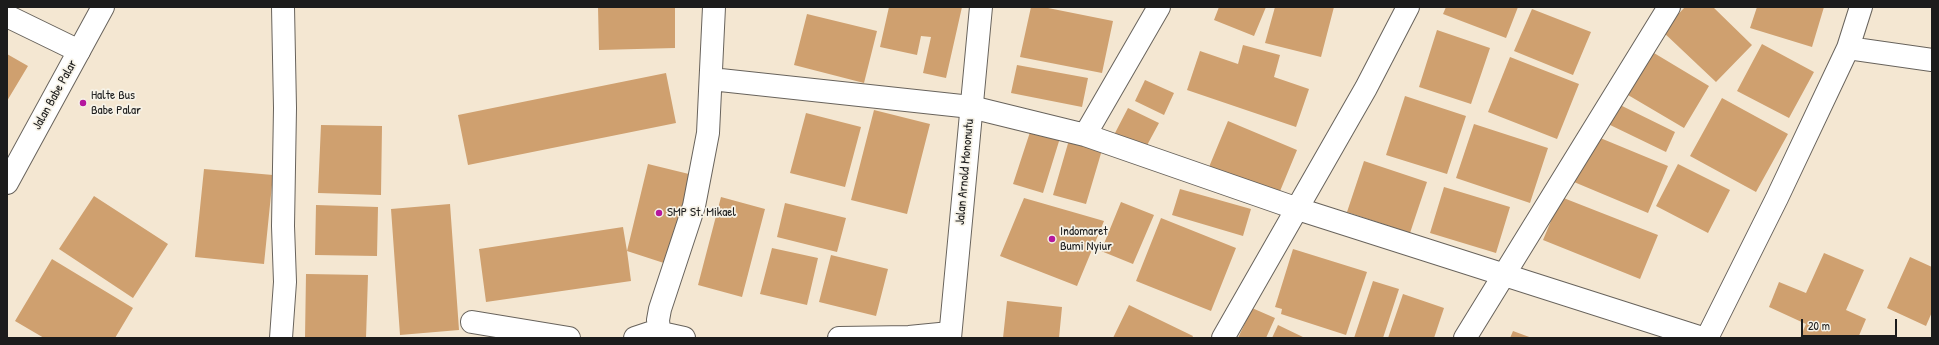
<!DOCTYPE html>
<html>
<head>
<meta charset="utf-8">
<style>
  body { margin:0 }
  #map { position:relative; width:1939px; height:345px; overflow:hidden; background:#f4e7d2; font-family:"Patrick Hand",sans-serif }
  canvas { display:block }
  .frame { position:absolute; inset:0; border:8px solid #1c1c1c; pointer-events:none }
  .scale { position:absolute; left:1801px; top:319px; width:96px; height:18px; box-sizing:border-box; border:2px solid #1c1c1c; border-top:0; padding-left:5px; font-size:12px; line-height:14px; white-space:nowrap; color:#1c1c1c; -webkit-text-stroke:3px #f7f3e8; paint-order:stroke }
</style>
</head>
<body>
<div id="map">
<canvas width="1939" height="345"></canvas>
<div class="frame"></div>
<div class="scale">20 m</div>
</div>
<script>
const context = document.querySelector('canvas').getContext('2d');
context.lineJoin = 'round';
function paint(path, color) { context.fillStyle = color; context.fill(path, 'evenodd'); }
const shape = rows => new Path2D(rows.map(r => 'M' + r).join(''));
function strokePath(path, color, width, dash) { context.strokeStyle = color; context.lineWidth = width; context.lineCap = dash ? 'butt' : 'round'; context.setLineDash(dash || []); context.stroke(path); }
function drawText(font, color, halo, rows, align = 'center') {
  context.font = font + ' "Patrick Hand",sans-serif'; context.lineWidth = 3.5; context.setLineDash([]); context.textBaseline = 'middle'; context.strokeStyle = halo; context.fillStyle = color; for (const [text, x, y, turn = 0] of rows) {
    context.save(); context.translate(x, y); context.rotate((+turn || 0) * Math.PI / 180); context.textAlign = isNaN(turn) ? turn : align; if (halo) context.strokeText(text, 0, 0); context.fillText(text, 0, 0); context.restore();
  }
}
const building = shape([
  [598,7,675,7,675,48,599,50],
  [889,7,962,7,946,78,923,73,931,37,921,36,917,55,880,47],
  [1031,7,1043,7,1113,21,1102,73,1020,57],
  [1219,7,1266,7,1254,36,1214,20],
  [1275,7,1334,7,1321,57,1265,43],
  [1446,7,1518,7,1506,38,1443,14],
  [1685,7,1713,7,1752,45,1716,82,1662,31],
  [1757,7,1824,7,1812,47,1750,28],
  [1532,9,1591,32,1573,75,1514,51],
  [807,14,877,31,864,83,794,65],
  [1437,30,1490,48,1471,104,1419,87],
  [1762,44,1814,72,1789,118,1737,91],
  [1243,45,1280,55,1274,77,1309,89,1296,127,1187,90,1200,51,1238,64],
  [1654,53,1709,86,1684,128,1628,95],
  [7,54,28,66,7,101],
  [1510,57,1579,84,1557,139,1488,112],
  [1017,65,1088,78,1082,107,1011,93],
  [666,73,676,123,468,165,458,115],
  [1145,80,1174,93,1164,115,1135,101],
  [1405,96,1466,116,1447,174,1386,155],
  [1722,98,1788,134,1756,192,1690,156],
  [1616,103,1675,132,1666,152,1606,123],
  [1128,108,1159,123,1145,149,1115,133],
  [874,110,930,124,907,214,851,200],
  [806,113,861,127,845,187,790,173],
  [1228,121,1297,150,1278,196,1209,167],
  [1474,124,1548,148,1530,203,1456,178],
  [321,125,382,126,381,195,318,193],
  [1031,129,1060,138,1043,193,1013,184],
  [1593,135,1668,166,1648,213,1574,182],
  [1069,140,1102,150,1086,204,1053,195],
  [1364,161,1427,182,1410,233,1347,212],
  [648,164,693,175,670,265,627,251,631,281,486,302,479,249,623,227,627,251],
  [1678,164,1730,190,1708,233,1656,206],
  [204,169,273,175,264,264,195,257],
  [1444,187,1510,207,1496,253,1430,233],
  [1180,189,1251,209,1243,236,1172,215],
  [94,196,168,244,133,298,59,249],
  [721,197,765,209,742,297,698,285],
  [1561,197,1658,235,1640,279,1543,240],
  [1024,198,1104,221,1077,286,1000,256],
  [1121,202,1154,215,1133,264,1101,251],
  [785,203,846,218,837,252,777,237],
  [450,204,459,330,400,335,391,209],
  [316,205,378,207,377,256,315,255],
  [1161,218,1236,248,1211,311,1136,281],
  [772,248,818,258,807,305,760,294],
  [1293,249,1367,272,1346,335,1281,314,1282,309,1275,307],
  [1824,253,1864,270,1846,310,1866,319,1858,338,1800,338,1806,324,1769,307,1779,282,1806,293],
  [831,255,888,269,876,316,819,302],
  [1910,257,1932,267,1932,312,1926,326,1887,308],
  [52,259,133,308,115,338,44,338,15,321],
  [306,274,368,275,366,338,305,338],
  [1373,281,1399,289,1383,338,1354,338],
  [1403,294,1444,308,1434,338,1388,338],
  [1007,301,1062,307,1059,338,1003,338],
  [1129,305,1193,336,1192,338,1113,338],
  [1252,308,1275,318,1266,338,1238,338],
  [1278,325,1305,338,1272,338],
  [1513,331,1532,338,1510,338]
]);
const minor = shape([
  [7,16,79,51],
  [1848,48,1932,60],
  [711,79,971,107,1085,135,1298,209,1702,338],
  [1085,135,1159,7],
  [472,322,569,338],
  [281,338,285,282,283,226,285,108,283,7],
  [635,338,659,330],
  [684,338,666,334,659,330,658,320,660,309,694,206,708,133,714,7],
  [839,338,909,337,950,333],
  [1223,338,1366,88,1408,7],
  [1465,338,1669,7],
  [1707,338,1777,198,1848,48,1861,7]
]);
const tertiary = shape([
  [7,183,103,7],
  [950,338,981,7]
]);
const markers = [
  [83,103,4,"#b5179e"],
  [659,213,4,"#b5179e"],
  [1052,239,4,"#b5179e"]
];
const streetNames = [
  ["Jalan Babe Palar",55,95,-61],
  ["Jalan Arnold Mononutu",965,172,-85]
];
const poiNames = [
  ["Halte Bus",91,96],
  ["Babe Palar",91,111],
  ["SMP St. Mikael",667,213],
  ["Indomaret",1060,232],
  ["Bumi Nyiur",1060,247]
];
paint(building, '#cfa06f');
strokePath(minor, '#68635c', 24);
strokePath(tertiary, '#68635c', 24);
strokePath(minor, '#fff', 22);
strokePath(tertiary, '#fff', 22);
for (const [x, y, r, color] of markers) { const dot = new Path2D(); dot.arc(x, y, r, 0, 2 * Math.PI); context.fillStyle = color; context.fill(dot); strokePath(dot, '#f7f3e8', 1.5); }
drawText('13px', '#1c1c1c', '#f7f3e8', streetNames);
drawText('13px', '#1c1c1c', '#f7f3e8', poiNames, 'left');
</script>
</body>
</html>
